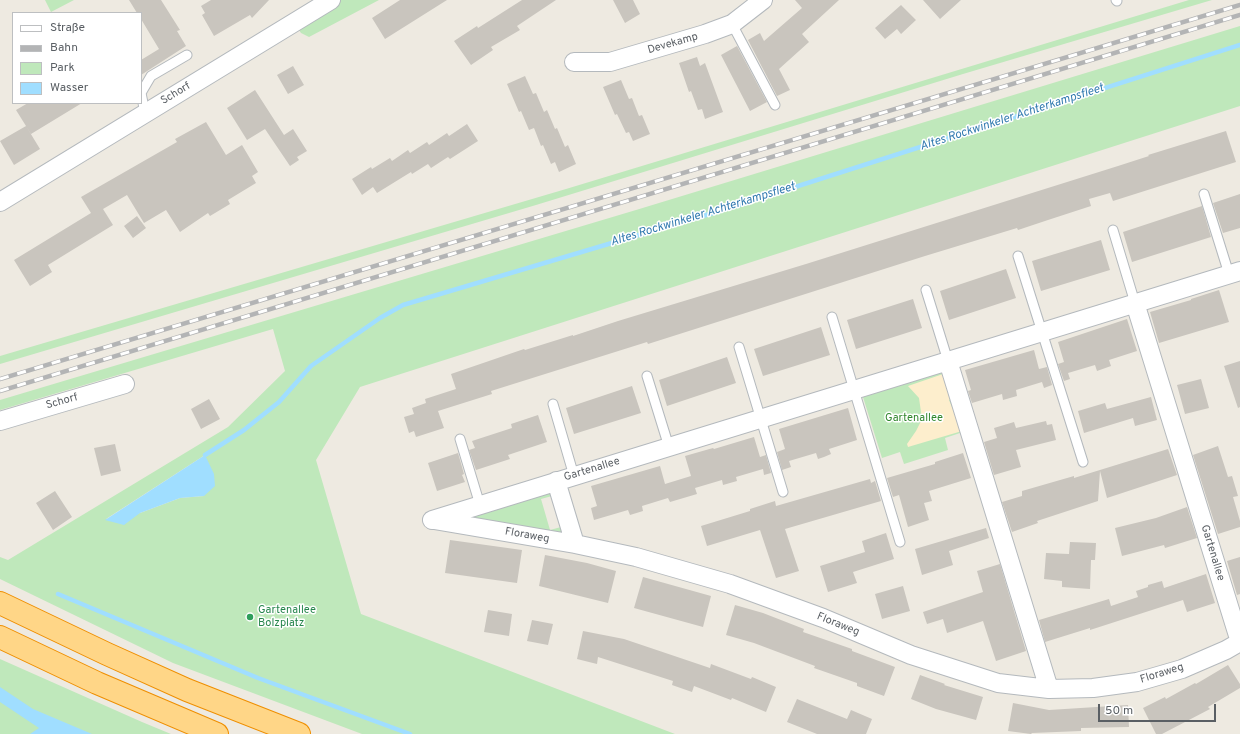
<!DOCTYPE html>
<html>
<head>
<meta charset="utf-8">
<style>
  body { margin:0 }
  #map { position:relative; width:1240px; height:734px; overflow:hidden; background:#eeeae1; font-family:Overpass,sans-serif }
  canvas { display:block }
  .legend { position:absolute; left:12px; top:12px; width:130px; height:92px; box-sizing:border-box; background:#fff; border:1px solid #bdbfc1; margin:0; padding:5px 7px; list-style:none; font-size:12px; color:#5a5f64 }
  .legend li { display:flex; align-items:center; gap:8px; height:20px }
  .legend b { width:20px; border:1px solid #bdbfc1 }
  .scale { position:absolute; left:1098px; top:704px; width:118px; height:18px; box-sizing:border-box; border:2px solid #5a5f64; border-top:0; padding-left:5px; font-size:12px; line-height:14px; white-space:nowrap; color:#5a5f64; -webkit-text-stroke:3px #fff; paint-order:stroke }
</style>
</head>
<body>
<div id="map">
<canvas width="1240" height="734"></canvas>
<ul class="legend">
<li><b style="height:5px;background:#fff"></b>Straße</li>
<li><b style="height:5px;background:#b3b4b5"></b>Bahn</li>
<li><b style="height:11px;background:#bfe8bb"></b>Park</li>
<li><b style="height:11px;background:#a0deff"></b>Wasser</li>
</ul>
<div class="scale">50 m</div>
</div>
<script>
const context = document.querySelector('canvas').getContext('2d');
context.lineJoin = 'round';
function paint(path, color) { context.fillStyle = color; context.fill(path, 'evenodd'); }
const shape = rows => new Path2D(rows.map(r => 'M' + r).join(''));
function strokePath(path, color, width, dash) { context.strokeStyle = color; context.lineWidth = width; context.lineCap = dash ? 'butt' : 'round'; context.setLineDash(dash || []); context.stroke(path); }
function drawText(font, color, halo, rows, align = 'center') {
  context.font = font + ' Overpass,sans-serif'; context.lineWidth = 3; context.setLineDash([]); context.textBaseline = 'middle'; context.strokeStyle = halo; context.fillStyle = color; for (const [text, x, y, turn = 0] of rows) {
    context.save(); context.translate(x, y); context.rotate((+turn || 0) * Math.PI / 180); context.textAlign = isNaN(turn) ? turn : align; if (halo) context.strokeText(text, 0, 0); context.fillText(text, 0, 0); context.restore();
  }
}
const green = shape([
  [45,0,74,0,51,12],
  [333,0,379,0,309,37,301,33,297,27],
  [1189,0,1212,0,963,74,536,205,0,364,0,356,566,189],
  [1240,26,1240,106,360,387,316,460,361,614,675,734,362,734,173,663,0,579,0,557,8,560,228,427,285,371,273,329,0,410,0,400,636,210],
  [205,455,204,496,180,498,140,513,106,519],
  [944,372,963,432,945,438,948,450,904,464,900,452,882,458,863,397],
  [548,491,552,496,541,499,550,530,561,527,564,535,455,521],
  [0,659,142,722,171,734,0,734]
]);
const sand = shape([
  [943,374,951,399,949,400,952,407,954,407,962,431,908,447,907,444,916,431,922,419,919,398,908,386]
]);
const water = shape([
  [205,455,214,474,215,486,204,496,180,498,140,513,124,525,105,520],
  [0,687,33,709,92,734,30,734,39,728,0,702]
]);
const stream = shape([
  [205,455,244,430,279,402,311,366,380,318,403,305,723,210,1240,45],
  [58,594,258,678,410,734]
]);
const building = shape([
  [129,0,161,0,180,30,177,31,186,46,141,75,141,60,159,49,141,19,141,13,137,13],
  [211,0,269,0,252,18,250,15,214,36,202,15,205,13,201,6],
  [400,0,447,0,385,39,372,18],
  [522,0,556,0,517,26,520,30,491,47,493,50,471,65,454,41,477,26,478,28],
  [613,0,633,0,640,14,625,23],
  [795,0,839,0,802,34,809,42,779,69,790,90,777,96,748,40,760,33,764,41,802,8],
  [923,0,961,0,940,19],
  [901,5,916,20,901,34,897,29,885,39,875,28],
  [737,46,767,102,750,111,721,55],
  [697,57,700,66,705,63,723,112,705,119,702,109,698,110,691,91,689,92,679,63],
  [293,66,304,85,288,94,277,75],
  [525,76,533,94,536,93,544,112,547,110,555,129,557,128,565,147,568,145,576,164,559,172,555,162,551,164,543,145,541,146,534,128,529,130,521,111,519,112,507,84],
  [621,80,629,99,632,98,639,116,642,115,650,134,633,141,629,132,626,133,617,114,615,115,603,87],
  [255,90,284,135,293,129,307,151,297,157,299,160,290,166,265,129,247,140,227,108],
  [28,103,82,103,31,134,16,110],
  [206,122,226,155,242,145,258,172,252,176,256,183,228,200,230,204,210,216,208,213,180,232,166,210,144,223,127,195,103,209,113,225,48,265,52,272,30,286,14,260,91,213,81,197,177,142,175,139],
  [467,124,478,141,450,159,448,157,431,168,428,164,412,174,411,172,377,193,373,187,362,195,352,179,371,167,372,169,390,158,392,161,408,150,410,153,427,142,429,145,447,133,449,136],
  [26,126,40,149,14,165,0,141],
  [1226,131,1236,162,1113,201,1110,193,1089,199,1091,206,1048,220,1018,230,1017,228,925,256,648,344,647,342,491,391,492,394,438,411,444,428,416,437,414,431,409,433,404,417,414,414,412,408,426,403,425,399,456,389,451,374,524,349,525,350,573,335,573,336,618,321,806,264,1118,166,1149,156,1148,155],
  [1240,194,1240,228,1223,233,1213,203],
  [1202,206,1211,237,1132,262,1123,232],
  [137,216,146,228,133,238,124,226],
  [1101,240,1110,270,1041,291,1032,261],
  [1006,269,1016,298,949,320,940,291],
  [1219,290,1229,322,1159,343,1150,312,1191,300,1191,299],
  [913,299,922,328,856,349,847,320],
  [1127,319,1137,351,1109,360,1111,366,1097,371,1095,365,1068,373,1070,379,1064,381,1058,364,1064,362,1058,342],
  [821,327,830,355,763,376,754,349],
  [1034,350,1039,369,1047,367,1052,385,1044,388,1042,382,1016,390,1017,396,1003,400,1002,394,972,403,968,391,971,390,965,370],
  [727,357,736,383,667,406,659,380],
  [1240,361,1240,407,1238,408,1224,366],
  [1201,379,1209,408,1185,414,1177,385],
  [632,386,641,413,574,434,566,408],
  [1151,397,1157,420,1135,426,1133,418,1084,433,1078,411,1105,403,1107,409],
  [209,399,220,419,201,429,191,409],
  [848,408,857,440,829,449,831,454,824,457,818,459,816,453,789,461,791,467,782,470,777,452,785,449,779,429],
  [538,415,547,442,508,455,510,459,476,470,469,450,475,448,472,441,512,428,511,424],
  [1046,421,1047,425,1052,424,1056,440,1016,450,1021,467,994,475,984,442,997,438,994,428,1014,422,1016,428],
  [754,437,760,457,766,455,771,473,764,475,763,469,736,477,737,481,723,485,722,480,695,488,697,494,670,502,668,498,642,506,643,511,630,515,628,510,594,520,591,508,597,506,591,486,660,466,665,484,691,476,685,456,713,448,714,449],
  [115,444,121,471,101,476,94,448],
  [1218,446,1228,477,1232,476,1238,496,1233,497,1240,521,1240,527,1218,534,1193,455],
  [1168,449,1177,475,1107,498,1100,471,1098,501,1037,521,1038,523,1012,532,1002,502,1022,496,1022,491,1074,476,1074,478],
  [458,453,464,474,462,475,465,482,437,491,428,463],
  [963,453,971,478,929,491,932,501,924,503,929,520,908,527,899,495,893,497,887,478,935,464,935,462],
  [870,479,871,483,875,481,881,501,785,529,799,571,776,578,760,530,707,546,701,526,750,511,750,509,775,501,776,506],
  [55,491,72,517,53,530,36,503],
  [1187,507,1197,538,1165,548,1164,545,1122,556,1115,528,1156,518],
  [986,528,989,538,949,551,953,565,922,575,915,549],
  [886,533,894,559,853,572,857,583,828,592,820,566,865,552,862,541],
  [450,540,522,550,517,583,445,573],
  [1070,542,1096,543,1095,560,1091,560,1090,589,1062,587,1062,581,1044,579,1046,553,1069,554],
  [545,555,587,563,616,571,608,603,539,586],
  [1240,557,1240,594,1237,595,1227,561],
  [1000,564,1026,651,996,661,983,621,947,633,943,619,927,624,923,612,983,592,977,571],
  [1206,574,1215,603,1187,612,1183,600,1090,630,1090,628,1045,642,1039,620,1109,599,1111,606,1138,597,1136,591,1148,587,1148,585,1162,581,1164,588],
  [643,577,711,596,703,627,634,608],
  [903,586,910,611,882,619,875,594],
  [735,605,763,613,804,629,803,632,852,649,852,651,895,667,884,696,857,686,857,683,814,668,815,666,754,643,726,635],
  [488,610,512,614,509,636,484,632],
  [532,620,553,624,548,645,527,641],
  [583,631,624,639,710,668,711,664,751,679,752,677,776,687,766,712,732,698,731,700,694,686,692,692,672,685,673,681,598,657,597,664,577,659],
  [1228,665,1240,684,1240,688,1208,707,1210,709,1162,734,1156,734,1143,708,1165,697,1166,699,1195,683,1196,684],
  [920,675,945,684,944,685,983,697,976,720,936,709,911,699],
  [797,699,847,719,851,710,872,719,866,734,817,734,787,722],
  [1013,703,1049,710,1128,705,1129,727,1081,728,1081,731,1032,733,1031,734,1008,731]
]);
const service = shape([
  [1116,0,1117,1],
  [732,24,775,105],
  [145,113,141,93,151,76,187,55],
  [1204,194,1229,274],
  [1113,230,1135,303],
  [1018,256,1083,462],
  [926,290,948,361],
  [832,317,900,542],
  [739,347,783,492],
  [647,376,669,447],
  [553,404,574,476],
  [460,439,480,505]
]);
const minor = shape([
  [574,62,610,62,705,34,732,24,763,0],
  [0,202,331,0],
  [1135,303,1240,642],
  [948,361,1049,689],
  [0,421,125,384],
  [556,481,575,544],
  [432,520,1240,271],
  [434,520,575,544,636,557,730,584,823,618,911,655,998,683,1049,689,1093,688,1137,682,1182,669,1226,650,1240,642]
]);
const motorway = shape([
  [0,603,107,654,187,690,299,734],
  [0,637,97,683,217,734]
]);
const rail = shape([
  [0,379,1240,5],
  [0,391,1240,15]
]);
const markers = [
  [250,617,4,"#2e9e5b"]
];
const streetNames = [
  ["Devekamp",673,44,-16],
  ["Schorf",176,94,-31],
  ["Schorf",62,402,-16],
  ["Gartenallee",592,470,-17],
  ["Floraweg",527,536,10],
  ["Gartenallee",1212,553,73],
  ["Floraweg",838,625,22],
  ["Floraweg",1162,674,-17]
];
const parkNames = [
  ["Gartenallee",914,419]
];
const leisureNames = [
  ["Gartenallee",258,611],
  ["Bolzplatz",258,624]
];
const waterNames = [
  ["Altes Rockwinkeler Achterkampsfleet",1012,118,-18],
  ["Altes Rockwinkeler Achterkampsfleet",703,215,-17]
];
paint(green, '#bfe8bb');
paint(sand, '#fdeecd');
paint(water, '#a0deff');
strokePath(stream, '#a0deff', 4.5);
paint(building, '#c9c5be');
strokePath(service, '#b4b9bd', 11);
strokePath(minor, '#b4b9bd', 20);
strokePath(motorway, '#ef8f00', 24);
strokePath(service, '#fff', 9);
strokePath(minor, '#fff', 18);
strokePath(motorway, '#ffd687', 22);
strokePath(rail, '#b3b4b5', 4.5);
strokePath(rail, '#fff', 3, [9]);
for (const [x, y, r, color] of markers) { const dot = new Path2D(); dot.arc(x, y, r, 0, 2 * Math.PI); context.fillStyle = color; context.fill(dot); strokePath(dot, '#fff', 1.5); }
drawText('11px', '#5a5f64', '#fff', streetNames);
drawText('11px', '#31872e', '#fff', parkNames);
drawText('11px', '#27864d', '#fff', leisureNames, 'left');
drawText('italic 12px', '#337bb0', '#fff', waterNames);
</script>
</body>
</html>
